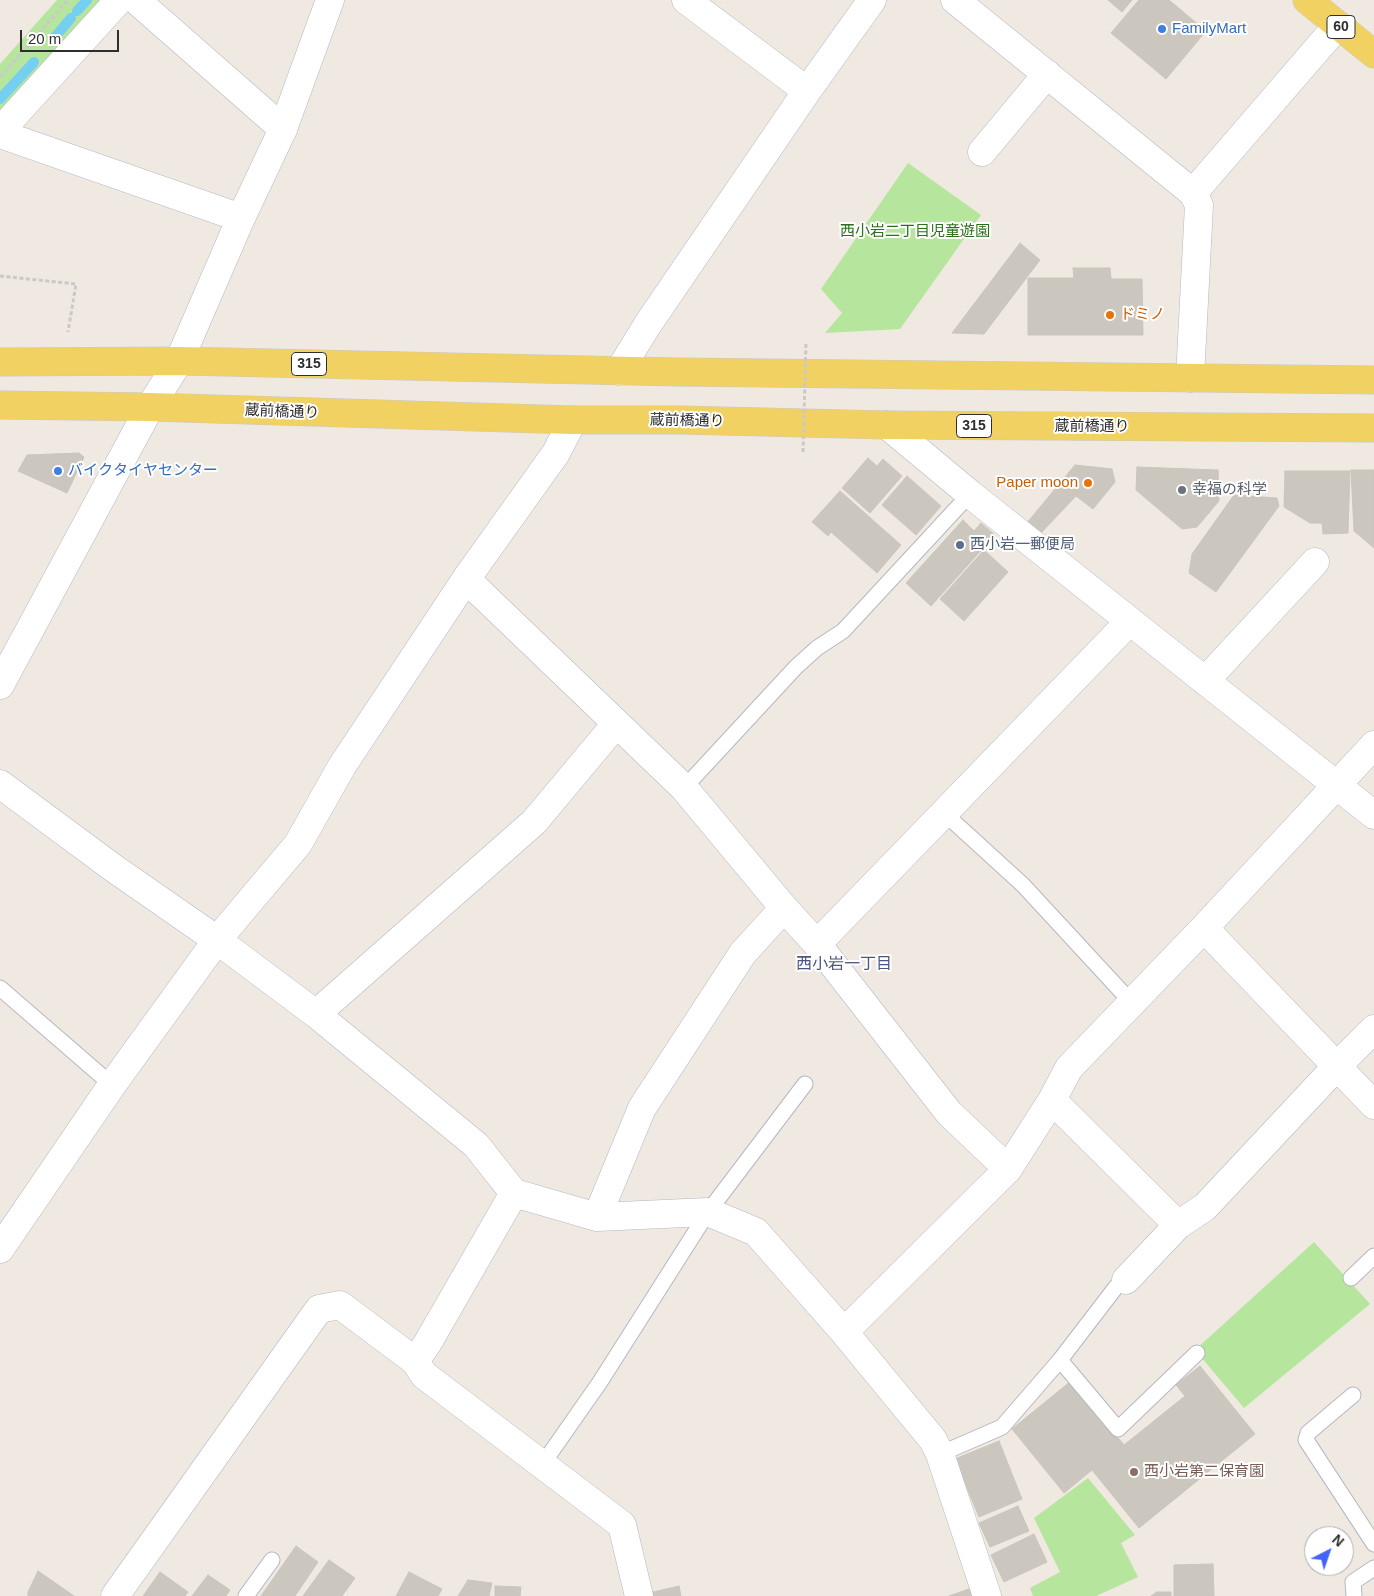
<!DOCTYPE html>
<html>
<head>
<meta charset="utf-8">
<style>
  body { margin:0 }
  #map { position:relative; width:1374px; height:1596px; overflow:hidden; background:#efe9e1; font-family:Arial,sans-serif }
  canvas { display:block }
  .north { position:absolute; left:1304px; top:1526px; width:50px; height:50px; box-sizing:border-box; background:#fff; border:1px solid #ababab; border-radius:50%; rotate:41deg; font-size:14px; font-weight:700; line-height:20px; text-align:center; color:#2e2e2e }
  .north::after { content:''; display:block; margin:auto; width:18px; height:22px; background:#4264fb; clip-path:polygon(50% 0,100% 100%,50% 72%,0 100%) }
  .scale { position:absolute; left:20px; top:30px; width:99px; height:22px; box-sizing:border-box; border:2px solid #2e2e2e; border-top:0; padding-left:6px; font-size:15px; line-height:18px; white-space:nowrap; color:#2e2e2e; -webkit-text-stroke:4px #fff; paint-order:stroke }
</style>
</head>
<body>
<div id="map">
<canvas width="1374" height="1596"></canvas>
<div class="north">N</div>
<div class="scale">20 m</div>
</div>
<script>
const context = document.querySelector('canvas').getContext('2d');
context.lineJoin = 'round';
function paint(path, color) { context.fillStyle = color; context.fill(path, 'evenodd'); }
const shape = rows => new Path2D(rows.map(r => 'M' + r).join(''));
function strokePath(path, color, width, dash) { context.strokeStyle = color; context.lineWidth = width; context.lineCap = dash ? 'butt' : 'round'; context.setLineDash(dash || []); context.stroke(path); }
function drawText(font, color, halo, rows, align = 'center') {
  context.font = font + ' Arial,"Noto Sans JP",sans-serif'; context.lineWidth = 4; context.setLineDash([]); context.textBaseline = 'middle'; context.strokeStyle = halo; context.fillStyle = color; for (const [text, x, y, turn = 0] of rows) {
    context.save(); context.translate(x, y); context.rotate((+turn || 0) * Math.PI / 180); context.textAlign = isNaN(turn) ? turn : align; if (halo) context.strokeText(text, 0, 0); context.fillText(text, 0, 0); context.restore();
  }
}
const green = shape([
  [57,0,101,0,0,113,0,64],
  [908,163,981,215,900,329,825,333,842,313,821,289],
  [1314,1242,1370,1304,1244,1408,1195,1350],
  [1088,1478,1135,1535,1121,1543,1138,1577,1096,1596,1033,1596,1030,1588,1060,1572,1034,1518]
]);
const stream = shape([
  [77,11,87,0],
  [55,37,71,18],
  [0,99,34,62]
]);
const building = shape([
  [1108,0,1132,0,1122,12,1108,0],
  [1139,0,1169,0,1206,31,1166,79,1111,33,1139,0],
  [1020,243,1040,260,984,334,952,333,1020,243],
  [1073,268,1110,268,1111,279,1142,279,1143,335,1028,335,1028,278,1074,278,1073,268],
  [79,453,84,457,67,493,18,471,27,455,79,453],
  [868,458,877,466,883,459,902,476,870,513,842,488,868,458],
  [1075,465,1112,469,1115,482,1093,509,1076,496,1039,535,1026,524,1075,465],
  [1137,467,1218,470,1219,501,1197,527,1182,529,1136,490,1137,467],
  [1351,470,1374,470,1374,548,1354,531,1351,470],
  [1285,471,1350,471,1348,533,1323,534,1322,523,1310,523,1284,507,1285,471],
  [907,476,941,506,916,535,882,505,907,476],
  [840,491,901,545,877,573,831,532,828,536,812,522,840,491],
  [1234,495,1277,498,1279,506,1216,592,1189,573,1192,554,1234,495],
  [963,520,974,531,981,523,995,535,931,606,906,583,963,520],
  [984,550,1008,572,964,621,940,599,984,550],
  [1200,1366,1255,1434,1139,1528,1092,1470,1064,1493,1012,1429,1071,1381,1124,1445,1185,1396,1176,1385,1200,1366],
  [999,1441,1022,1499,979,1517,955,1459,999,1441],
  [1018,1506,1029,1531,990,1547,979,1523,1018,1506],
  [1034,1534,1047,1562,1004,1582,991,1555,1034,1534],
  [296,1546,318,1562,295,1596,261,1596,296,1546],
  [329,1560,355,1578,342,1596,303,1596,329,1560],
  [1213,1564,1214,1596,1174,1596,1174,1565,1213,1564],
  [38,1571,74,1596,28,1596,28,1592,38,1571],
  [160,1572,188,1592,185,1596,143,1596,160,1572],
  [409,1572,442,1589,438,1596,396,1596,409,1572],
  [208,1575,230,1590,226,1596,192,1596,208,1575],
  [468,1580,492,1583,489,1596,458,1596,468,1580],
  [495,1586,521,1587,520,1596,495,1596,495,1586],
  [679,1586,681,1596,650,1596,649,1593,679,1586],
  [972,1588,975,1596,949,1596,972,1588],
  [1157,1592,1171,1592,1171,1596,1151,1596,1157,1592]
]);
const path = shape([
  [0,77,68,0],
  [0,276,76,284,68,332]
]);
const lane = shape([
  [684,788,796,667,817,648,843,631,970,494],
  [944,813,1023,885,1132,1003],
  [0,988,112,1085],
  [1351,1278,1374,1256],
  [1060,1360,1118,1429,1197,1353],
  [1353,1395,1308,1433,1306,1440,1374,1544],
  [940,1454,1002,1427,1060,1360,1116,1287,1126,1280],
  [542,1465,600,1382,708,1212,805,1084],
  [246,1596,272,1560],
  [1354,1596,1353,1582,1374,1568]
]);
const street = shape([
  [136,0,283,129],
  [686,0,807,91],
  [955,0,1193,193,1199,205,1190,378],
  [0,131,119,0],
  [0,134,241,218],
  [982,152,1047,74],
  [1193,193,1338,25],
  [619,371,648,324,807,91,872,0],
  [887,425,970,494,1374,815],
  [466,579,684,788,784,908,817,944,949,1113,1008,1169],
  [1205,681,1315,562],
  [0,784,112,867,217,940,316,1014,476,1145,514,1193,597,1217,708,1212,756,1232,844,1332,933,1440,940,1454,987,1596],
  [1204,928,1374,1105],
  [817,944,1129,622],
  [316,1014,534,822,616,724],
  [1052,1100,1178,1225],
  [597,1217,642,1108,743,953,784,908],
  [0,1249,112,1085,217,940,298,844,342,766,466,579,556,453,573,420],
  [1126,1280,1178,1225,1205,1207,1337,1066,1374,1029],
  [844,1332,1008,1169,1052,1100,1069,1068,1204,928,1374,745],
  [415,1361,427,1344,514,1193],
  [115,1596,319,1309,340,1305,415,1361,424,1375,622,1525,639,1596]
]);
const secondary = shape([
  [0,685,150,407,179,361,241,218,283,129,330,0]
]);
const primary = shape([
  [1307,0,1374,54],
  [0,362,179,361,678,372,1374,380],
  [0,405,150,407,573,420,680,420,887,425,1374,428]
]);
const pathBridge = shape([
  [803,452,806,343]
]);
const markers = [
  [1162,29,5,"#3f7fe0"],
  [1110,315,5,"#e8710a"],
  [58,471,5,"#3f7fe0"],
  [1088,483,5,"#e8710a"],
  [1182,490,5,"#6b7280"],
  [960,545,5,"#5c6f8a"],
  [1134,1472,5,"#8d6e63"]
];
const shields = [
  [1341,27,28],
  [309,364,35],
  [974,426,35]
];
const shieldNames = [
  ["60",1341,27],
  ["315",309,364],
  ["315",974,426]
];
const shopNames = [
  ["FamilyMart",1172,29],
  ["バイクタイヤセンター",68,471]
];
const parkNames = [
  ["西小岩二丁目児童遊園",915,232]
];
const foodNames = [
  ["ドミノ",1120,315],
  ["Paper moon",1078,483,"right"]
];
const streetNames = [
  ["蔵前橋通り",282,412,2],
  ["蔵前橋通り",687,421,1],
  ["蔵前橋通り",1092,427]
];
const worshipNames = [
  ["幸福の科学",1192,490]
];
const serviceNames = [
  ["西小岩一郵便局",970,545]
];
const educationNames = [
  ["西小岩第二保育園",1144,1472]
];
const neighbourhoodNames = [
  ["西小岩一丁目",844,965]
];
paint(green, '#b6e59e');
strokePath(stream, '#75cff0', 10);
paint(building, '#cbc7bf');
strokePath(building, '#cbc5ba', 1);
strokePath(lane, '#b4b7c1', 17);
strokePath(street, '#b4b7c1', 29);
strokePath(secondary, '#b4b7c1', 29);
strokePath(primary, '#c9c9c9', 29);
strokePath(path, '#c9c9c9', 3, [4, 2.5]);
strokePath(lane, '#fff', 15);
strokePath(street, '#fff', 28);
strokePath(secondary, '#fff', 28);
strokePath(primary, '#f2d163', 28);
strokePath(pathBridge, '#c9c9c9', 3, [4, 2.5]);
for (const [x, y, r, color] of markers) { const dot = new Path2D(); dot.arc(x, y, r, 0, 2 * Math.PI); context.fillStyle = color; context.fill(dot); strokePath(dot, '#fff', 2); }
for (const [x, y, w] of shields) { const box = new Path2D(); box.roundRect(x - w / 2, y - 11.5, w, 23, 4); context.fillStyle = '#fff'; context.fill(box); strokePath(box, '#2e2e2e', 1); }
drawText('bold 14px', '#2e2e2e', null, shieldNames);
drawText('15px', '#366cbe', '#fff', shopNames, 'left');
drawText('15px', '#2c6e1b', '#fff', parkNames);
drawText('15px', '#c56008', '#fff', foodNames, 'left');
drawText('15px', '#2e2e2e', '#fff', streetNames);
drawText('15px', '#5b616d', '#fff', worshipNames, 'left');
drawText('15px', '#4e5e75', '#fff', serviceNames, 'left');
drawText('15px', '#785e54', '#fff', educationNames, 'left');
drawText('16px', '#4d5680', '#fff', neighbourhoodNames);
</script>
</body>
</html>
